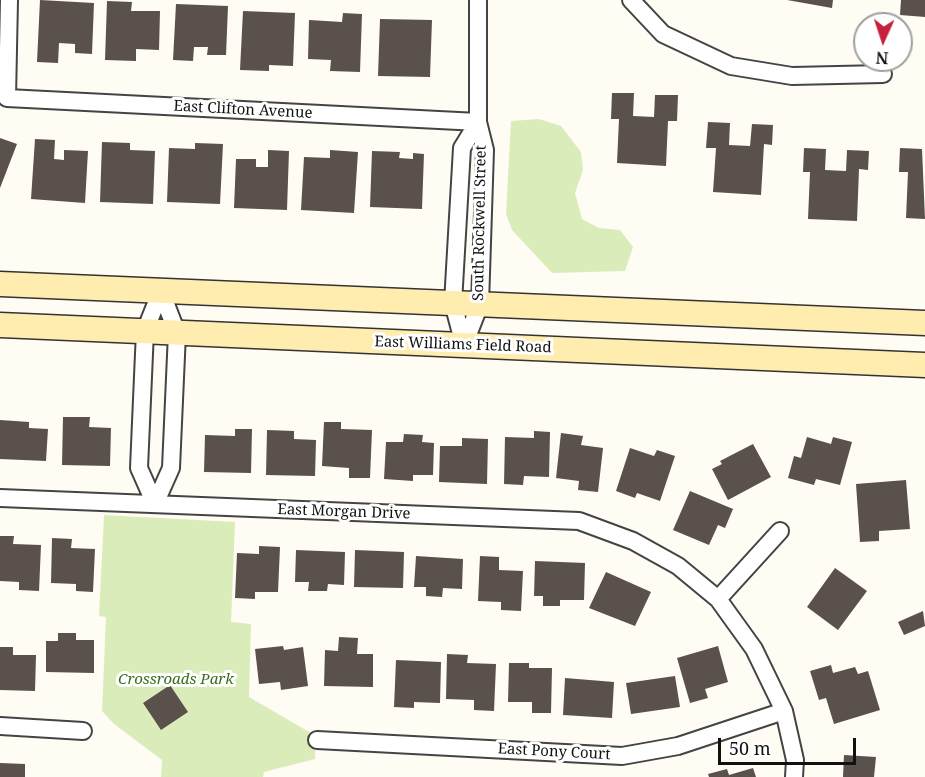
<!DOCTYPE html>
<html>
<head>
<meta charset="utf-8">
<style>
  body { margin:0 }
  #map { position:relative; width:925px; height:777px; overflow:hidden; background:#fffcf4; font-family:"Noto Serif",serif }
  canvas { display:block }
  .north { position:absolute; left:853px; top:12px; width:60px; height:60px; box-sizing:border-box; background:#fff; border:2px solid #a0a0a0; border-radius:50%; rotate:183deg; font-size:16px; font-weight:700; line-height:24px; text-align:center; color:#111 }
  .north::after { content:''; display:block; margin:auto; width:21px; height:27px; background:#c8213e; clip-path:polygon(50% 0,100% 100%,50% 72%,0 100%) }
  .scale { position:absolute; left:718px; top:738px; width:138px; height:27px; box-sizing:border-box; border:3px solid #111; border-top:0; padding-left:8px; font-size:18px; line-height:21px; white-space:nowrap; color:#111; -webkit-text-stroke:4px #fff; paint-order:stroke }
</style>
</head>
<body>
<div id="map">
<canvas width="925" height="777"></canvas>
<div class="north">N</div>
<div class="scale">50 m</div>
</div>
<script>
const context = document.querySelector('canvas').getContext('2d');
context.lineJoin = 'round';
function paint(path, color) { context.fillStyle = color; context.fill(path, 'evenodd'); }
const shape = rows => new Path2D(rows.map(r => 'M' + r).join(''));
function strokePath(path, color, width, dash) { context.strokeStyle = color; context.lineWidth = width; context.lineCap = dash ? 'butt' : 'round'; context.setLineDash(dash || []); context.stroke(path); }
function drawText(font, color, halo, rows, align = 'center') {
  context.font = font + ' "Noto Serif",serif'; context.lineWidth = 6; context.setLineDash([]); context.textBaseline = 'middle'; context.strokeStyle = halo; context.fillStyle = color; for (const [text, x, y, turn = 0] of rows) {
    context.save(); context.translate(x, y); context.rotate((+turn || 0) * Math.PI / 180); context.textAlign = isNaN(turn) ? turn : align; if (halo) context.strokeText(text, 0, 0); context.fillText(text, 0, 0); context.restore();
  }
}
const green = shape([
  [539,119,561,126,581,152,583,170,575,193,582,219,599,228,620,230,633,247,625,271,552,273,512,230,506,214,511,121],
  [104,515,235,522,231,622,251,624,249,697,316,736,315,759,264,772,263,777,161,777,162,760,114,724,102,711,106,617,99,616]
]);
const building = shape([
  [40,0,94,3,92,54,75,53,75,44,59,43,58,63,37,62],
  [787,0,833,0,832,8],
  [901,0,925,0,925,17,900,15],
  [107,1,132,2,131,11,160,11,159,50,136,49,136,61,105,60],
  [176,4,228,6,226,55,207,55,208,47,194,47,193,61,173,60],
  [243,11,295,13,293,66,269,65,269,71,240,70],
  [343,13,362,14,360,72,330,71,331,60,308,59,309,20,342,22],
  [380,19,432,20,430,77,378,76],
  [612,93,634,93,633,116,654,117,655,95,678,95,677,121,668,121,666,166,617,163,619,119,611,119],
  [708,122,730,123,729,145,750,146,752,124,773,125,772,145,764,144,761,195,713,192,716,148,706,148],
  [0,138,17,144,0,188],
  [35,139,55,140,54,159,64,160,64,150,88,151,85,203,31,199],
  [102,142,130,143,130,150,155,151,153,204,100,202],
  [195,143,223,144,220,204,167,202,169,148,195,149],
  [804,148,826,149,825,170,846,171,847,150,869,151,868,170,859,169,857,221,808,219,810,172,803,172],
  [900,148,922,149,925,219,906,218,908,172,899,172],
  [268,150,289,151,287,210,234,208,236,159,256,159,256,167,268,167],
  [330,150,358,152,354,213,301,210,304,157,330,158],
  [372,151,400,152,399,158,413,159,413,153,424,154,422,209,370,207],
  [63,417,90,417,89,427,111,428,110,466,62,465],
  [0,420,29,422,29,428,48,429,46,461,0,459],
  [324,422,341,422,341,429,372,430,370,478,349,478,349,468,322,466],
  [235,429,252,429,251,473,204,472,205,435,235,436],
  [267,430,294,431,294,439,316,440,315,476,266,475],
  [534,431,550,432,549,477,524,476,523,485,504,484,505,437,534,438],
  [561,433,583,436,581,445,603,448,598,492,578,490,579,481,556,478],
  [404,434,423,435,422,442,434,443,433,475,413,475,413,481,384,479,386,442,403,442],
  [807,437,831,444,833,437,852,442,840,485,816,479,814,485,788,478,794,456,801,458],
  [462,438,488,439,487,484,439,482,440,446,462,446],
  [753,444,771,477,728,500,712,469,722,464,720,461],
  [630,448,654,456,657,450,675,456,660,501,637,493,635,498,616,491],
  [906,480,910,529,879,531,879,541,860,542,856,484],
  [690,491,733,509,725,528,718,525,709,545,673,530],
  [0,536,14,536,13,544,41,545,39,591,19,590,19,582,0,581],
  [52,538,72,539,71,548,95,549,93,592,76,591,76,584,51,583],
  [259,546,280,547,278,592,255,592,255,599,235,598,237,553,259,554],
  [296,550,345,552,344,585,328,584,327,591,308,591,309,582,295,582],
  [355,550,404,552,403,588,354,587],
  [416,556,463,559,462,589,443,588,442,597,426,596,426,587,414,587],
  [480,556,499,557,499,570,523,571,521,611,501,610,501,602,478,601],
  [535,561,585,563,584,600,560,600,560,606,543,606,543,596,534,596],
  [835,568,867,591,838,630,807,607],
  [606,572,651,592,635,626,589,608],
  [923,611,925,626,904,635,898,622],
  [58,633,76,633,76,640,94,640,94,673,46,672,46,641,58,641],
  [339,637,358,638,357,654,373,654,373,687,324,686,325,650,338,651],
  [283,646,284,650,303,647,308,686,281,690,280,682,259,684,255,649],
  [718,646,728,682,705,689,708,698,690,703,677,658],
  [0,647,13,647,13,655,36,655,35,691,0,690],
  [447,654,468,655,467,663,496,664,494,711,474,710,474,700,446,699],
  [396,660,441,662,440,703,414,702,414,708,394,707],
  [509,663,529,663,529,668,552,668,551,713,532,713,532,702,508,702],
  [831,665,833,673,855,667,858,674,868,671,880,710,834,724,826,698,819,700,810,671],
  [675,676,680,707,631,714,626,683],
  [565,678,614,682,612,718,563,715],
  [170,685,188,712,161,730,143,703],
  [844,755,876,757,874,777,843,777],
  [0,763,25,764,25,777,0,777],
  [753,768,756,777,709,777,708,774,727,769,729,775]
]);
const minor = shape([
  [9,0,7,98,478,122],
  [631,0,663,34,731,66,792,76,883,74],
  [464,345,480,304,485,150,478,122,478,0],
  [464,345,453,303,462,148,478,122],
  [0,498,579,521,633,541,678,566,718,599,754,649,784,711,795,760,794,777],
  [155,504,139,468,145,331,161,291],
  [155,504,171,468,177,333,161,291],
  [718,599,780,531],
  [0,726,83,731],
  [317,740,622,756,678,746,784,711]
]);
const secondary = shape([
  [0,284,925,323],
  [0,325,925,365]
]);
const streetNames = [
  ["East Clifton Avenue",243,110,3],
  ["South Rockwell Street",480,223,-89],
  ["East Williams Field Road",463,345,2],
  ["East Morgan Drive",344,512,2],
  ["East Pony Court",554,752,3]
];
const parkNames = [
  ["Crossroads Park",176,680]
];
paint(green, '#dbecbb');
paint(building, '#5a504c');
strokePath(minor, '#444', 20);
strokePath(secondary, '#333', 27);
strokePath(minor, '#fff', 16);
strokePath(secondary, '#ffecaf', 24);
drawText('15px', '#111', '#fff', streetNames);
drawText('italic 15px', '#376d1d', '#fff', parkNames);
</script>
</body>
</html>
